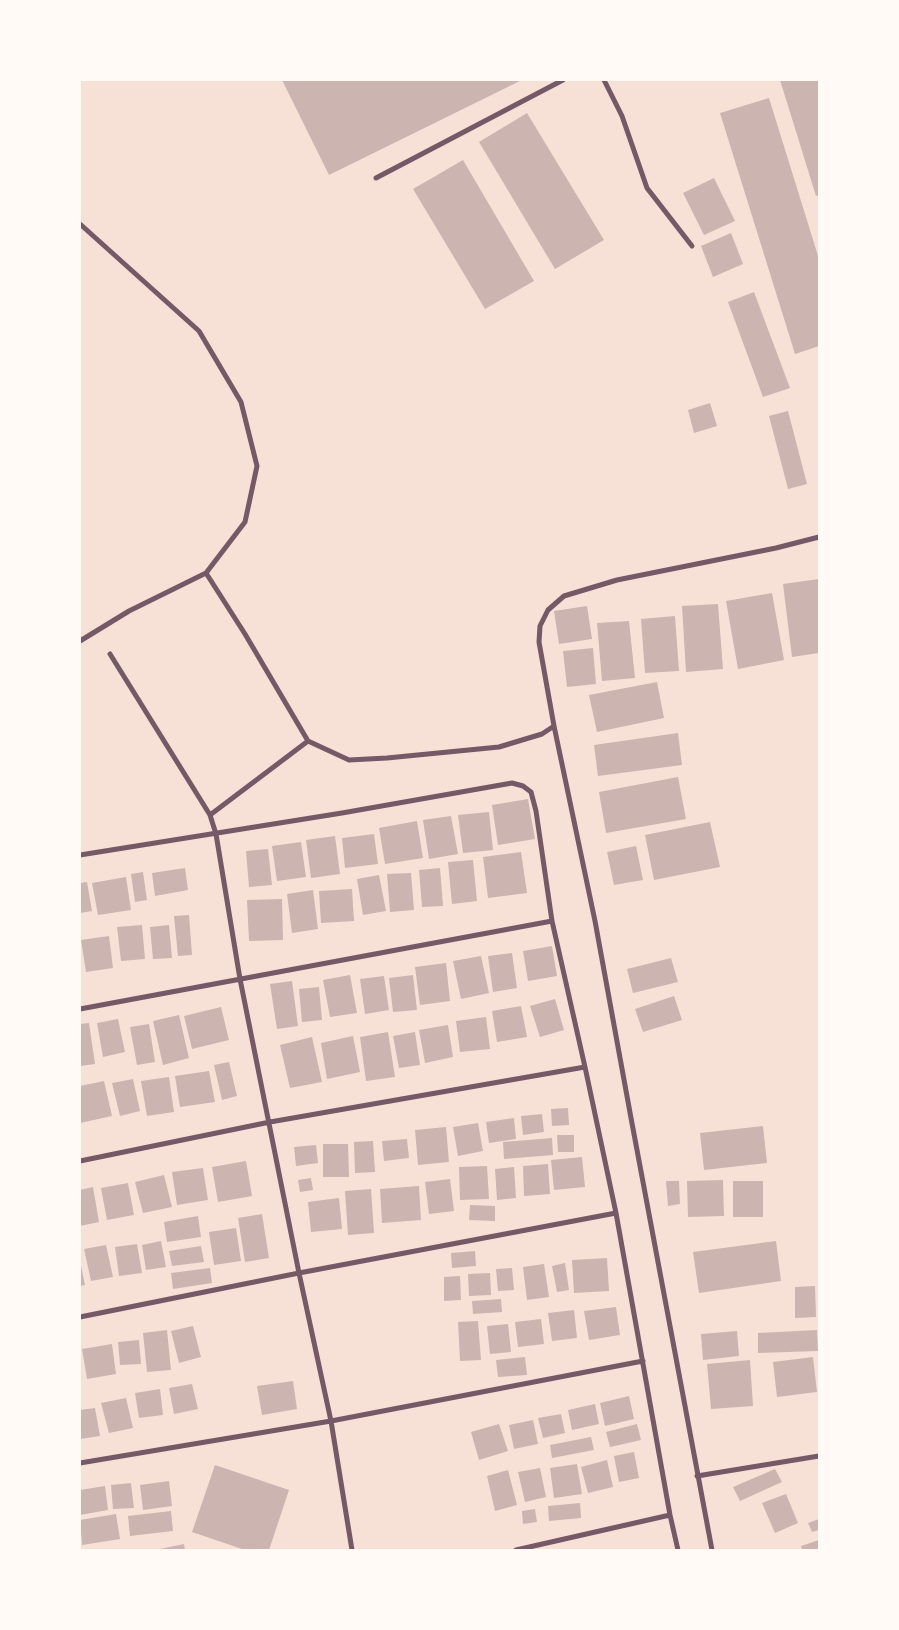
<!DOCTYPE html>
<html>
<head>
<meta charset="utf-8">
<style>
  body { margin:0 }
  #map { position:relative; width:899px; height:1630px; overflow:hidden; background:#f7e1d7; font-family:Karla,sans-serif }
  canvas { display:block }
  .frame { position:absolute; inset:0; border:81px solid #fffaf5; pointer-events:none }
</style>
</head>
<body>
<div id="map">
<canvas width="899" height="1630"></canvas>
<div class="frame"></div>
</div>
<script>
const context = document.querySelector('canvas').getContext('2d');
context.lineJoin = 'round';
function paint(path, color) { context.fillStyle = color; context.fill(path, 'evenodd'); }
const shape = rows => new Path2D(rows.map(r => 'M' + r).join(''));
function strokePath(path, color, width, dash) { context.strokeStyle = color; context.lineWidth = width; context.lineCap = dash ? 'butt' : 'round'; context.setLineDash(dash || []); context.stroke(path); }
const building = shape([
  [282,80,522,80,329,175],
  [780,80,819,80,819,195,816,196],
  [769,98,819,259,819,346,795,354,720,113],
  [527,113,604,240,555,269,479,142],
  [463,160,534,281,485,309,413,189],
  [714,178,735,221,704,235,683,193],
  [731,233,743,264,713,277,701,246],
  [754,292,790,388,763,397,728,302],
  [710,403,717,426,694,433,688,410],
  [788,411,807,484,788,489,769,416],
  [819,579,819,653,792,657,783,584],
  [772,593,784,660,738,669,726,601],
  [718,604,723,669,686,672,682,606],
  [587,606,592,639,559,644,554,611],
  [675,616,679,671,645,673,641,619],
  [629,621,635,678,602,681,597,623],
  [593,648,596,684,567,687,563,651],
  [657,682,664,718,597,732,589,695],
  [678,733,682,765,598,776,594,745],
  [678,777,686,819,606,833,599,792],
  [528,799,535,839,498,845,492,805],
  [489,812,493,850,463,853,458,815],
  [451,816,458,854,429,859,423,820],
  [417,821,423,858,385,864,379,828],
  [710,822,720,867,654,880,645,835],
  [374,834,378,864,345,868,342,838],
  [335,836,340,874,311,878,306,840],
  [301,842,306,877,277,881,272,846],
  [636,846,643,880,614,885,607,852],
  [268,849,272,885,249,887,246,851],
  [521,852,527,893,488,898,483,857],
  [473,860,477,901,452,904,448,862],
  [185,868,188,890,155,896,152,873],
  [440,868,443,906,422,907,419,870],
  [143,872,147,900,135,902,131,874],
  [411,873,414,910,390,912,387,874],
  [379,875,386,911,363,915,357,879],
  [126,877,131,910,98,915,92,883],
  [87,882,92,911,80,913,80,883],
  [352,889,354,921,321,923,319,891],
  [313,890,318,929,292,933,287,894],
  [282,899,283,940,249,941,247,900],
  [189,915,192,955,178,956,174,916],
  [142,925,145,959,121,961,117,927],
  [169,925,172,958,153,959,150,927],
  [109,936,113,968,86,972,81,940],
  [552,946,557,976,528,981,523,951],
  [512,953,517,988,493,992,488,956],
  [481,956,489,993,461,999,453,961],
  [671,958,678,982,633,993,627,969],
  [446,963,450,1001,420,1005,415,967],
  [350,975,357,1013,330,1017,323,980],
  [413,975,417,1010,393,1012,389,978],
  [384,976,389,1010,365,1014,360,979],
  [292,981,298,1026,277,1029,270,984],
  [319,987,322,1020,302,1022,299,989],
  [674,996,682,1020,643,1032,635,1009],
  [555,999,564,1030,540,1037,530,1006],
  [521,1006,527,1037,497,1042,492,1011],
  [221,1007,229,1040,192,1049,184,1016],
  [179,1015,189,1058,163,1065,153,1021],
  [486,1017,490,1049,460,1052,456,1021],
  [118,1019,125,1052,103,1057,97,1023],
  [89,1023,95,1064,80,1066,80,1024],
  [149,1024,155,1062,137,1065,130,1027],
  [448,1025,453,1057,425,1063,419,1030],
  [388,1032,395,1077,366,1081,360,1037],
  [415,1032,420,1065,399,1068,393,1036],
  [353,1036,360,1072,327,1079,321,1043],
  [312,1037,322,1082,290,1088,280,1045],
  [229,1062,237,1096,222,1100,214,1065],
  [209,1071,215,1102,180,1107,175,1076],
  [169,1077,174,1112,147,1116,141,1081],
  [133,1079,140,1111,120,1116,112,1083],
  [104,1081,112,1116,80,1123,80,1086],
  [568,1108,569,1125,552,1126,551,1109],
  [542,1114,544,1132,523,1135,521,1116],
  [514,1118,516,1139,489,1143,486,1122],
  [478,1123,483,1151,458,1156,453,1127],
  [763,1126,767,1163,704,1170,700,1133],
  [446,1127,449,1162,418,1165,415,1130],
  [557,1135,574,1135,574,1152,558,1152],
  [552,1138,553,1155,504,1159,503,1142],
  [407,1139,409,1158,384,1161,382,1141],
  [373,1141,375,1172,355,1173,354,1142],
  [323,1144,348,1144,349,1177,323,1177],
  [316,1145,318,1163,296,1166,294,1147],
  [582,1157,585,1187,554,1190,551,1160],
  [246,1161,252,1196,218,1202,212,1167],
  [548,1164,550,1194,524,1196,523,1166],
  [487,1166,489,1199,460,1200,459,1167],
  [514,1167,516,1198,497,1200,495,1169],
  [203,1168,208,1200,177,1205,172,1172],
  [164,1175,172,1207,143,1213,135,1182],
  [311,1178,313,1190,300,1192,298,1180],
  [450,1179,454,1211,429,1214,425,1182],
  [723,1180,724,1216,688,1217,687,1181],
  [666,1181,679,1181,680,1204,668,1206],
  [733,1181,763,1181,763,1217,733,1217],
  [128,1183,134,1215,107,1220,101,1188],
  [419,1186,421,1220,382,1223,380,1189],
  [93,1187,99,1222,80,1226,80,1190],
  [371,1189,374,1233,348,1235,345,1191],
  [339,1198,342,1229,311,1232,308,1202],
  [470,1205,495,1206,495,1221,469,1220],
  [262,1214,269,1258,245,1262,238,1218],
  [198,1216,201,1237,167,1242,164,1222],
  [236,1228,241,1261,214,1265,209,1232],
  [161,1241,166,1267,146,1270,142,1245],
  [776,1241,781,1281,699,1293,693,1252],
  [137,1244,142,1273,119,1276,115,1247],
  [106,1245,113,1277,91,1281,84,1249],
  [201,1246,204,1262,172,1266,169,1251],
  [475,1251,476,1266,452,1268,451,1253],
  [607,1258,609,1291,574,1293,572,1260],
  [80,1261,85,1285,80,1286],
  [565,1263,569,1290,557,1292,552,1266],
  [544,1264,549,1297,527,1300,523,1267],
  [210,1268,212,1283,173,1289,171,1273],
  [512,1268,514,1290,498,1291,496,1269],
  [490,1273,491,1295,469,1296,468,1274],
  [460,1276,461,1300,444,1301,444,1277],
  [815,1286,816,1317,795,1318,795,1287],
  [501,1299,502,1312,473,1314,472,1301],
  [616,1307,620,1335,589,1340,584,1311],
  [574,1310,577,1338,552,1341,548,1313],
  [541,1319,544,1344,518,1347,515,1322],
  [478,1321,481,1360,460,1361,458,1322],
  [508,1324,511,1352,490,1354,487,1326],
  [193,1326,201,1357,179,1363,171,1331],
  [167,1330,171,1370,147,1372,143,1333],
  [817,1330,818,1351,758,1353,758,1333],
  [737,1331,739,1356,703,1360,701,1334],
  [139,1340,141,1364,120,1365,118,1342],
  [112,1344,116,1374,87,1379,82,1349],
  [525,1357,527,1375,498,1377,496,1360],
  [813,1357,817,1392,777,1397,773,1362],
  [750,1360,753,1406,711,1409,707,1364],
  [293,1381,297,1409,262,1415,257,1386],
  [192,1384,198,1409,174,1414,169,1388],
  [160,1389,163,1415,139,1418,135,1393],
  [629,1396,634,1419,605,1426,600,1403],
  [126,1398,133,1428,109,1433,101,1403],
  [595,1404,599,1424,572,1430,568,1410],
  [95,1408,100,1436,80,1439,80,1410],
  [561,1414,565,1433,543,1438,538,1418],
  [533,1420,538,1444,514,1449,509,1425],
  [499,1424,508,1451,479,1460,471,1432],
  [637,1424,641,1440,610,1447,606,1432],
  [591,1437,594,1450,552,1458,550,1445],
  [634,1452,639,1478,619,1482,614,1456],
  [607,1460,613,1487,588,1493,581,1467],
  [577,1464,582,1494,554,1498,550,1468],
  [215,1465,289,1490,269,1550,245,1550,192,1532],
  [540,1468,546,1497,525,1502,518,1472],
  [775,1469,782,1482,740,1501,733,1487],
  [508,1470,517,1505,495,1511,487,1476],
  [169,1481,172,1506,143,1510,140,1485],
  [131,1483,134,1508,113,1509,111,1485],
  [105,1486,108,1510,80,1515,80,1490],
  [786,1494,798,1523,775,1533,762,1503],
  [580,1503,581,1518,549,1521,548,1506],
  [535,1509,537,1522,523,1524,522,1511],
  [171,1511,173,1531,130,1536,128,1516],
  [116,1514,120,1539,82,1545,80,1520],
  [819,1519,819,1530,812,1532,808,1523],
  [819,1540,819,1550,802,1550,801,1546],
  [184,1544,185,1550,160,1550,160,1549]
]);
const minor = shape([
  [604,80,622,116,647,188,692,246],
  [376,178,563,80],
  [80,224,199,331,241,402,257,466,245,522,206,573,245,634,308,741,349,760,387,758,499,747,542,734,554,726,539,642,540,626,548,610,564,596,617,580,776,548,819,537],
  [80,641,129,611,206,573],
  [110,654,210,815,216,834,240,979,299,1273,331,1421,352,1550],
  [554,726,595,921,631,1118,712,1550],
  [210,815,308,741],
  [80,855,342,813,512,783,523,786,531,792,536,811,552,921,585,1067,616,1213,670,1515,678,1550],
  [80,1009,552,921],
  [80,1161,270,1122,585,1067],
  [80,1317,299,1273,616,1213],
  [80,1463,331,1421,643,1361],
  [697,1476,819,1456],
  [516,1550,670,1515]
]);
paint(building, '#ccb4b1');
strokePath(minor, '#755966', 5);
</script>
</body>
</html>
